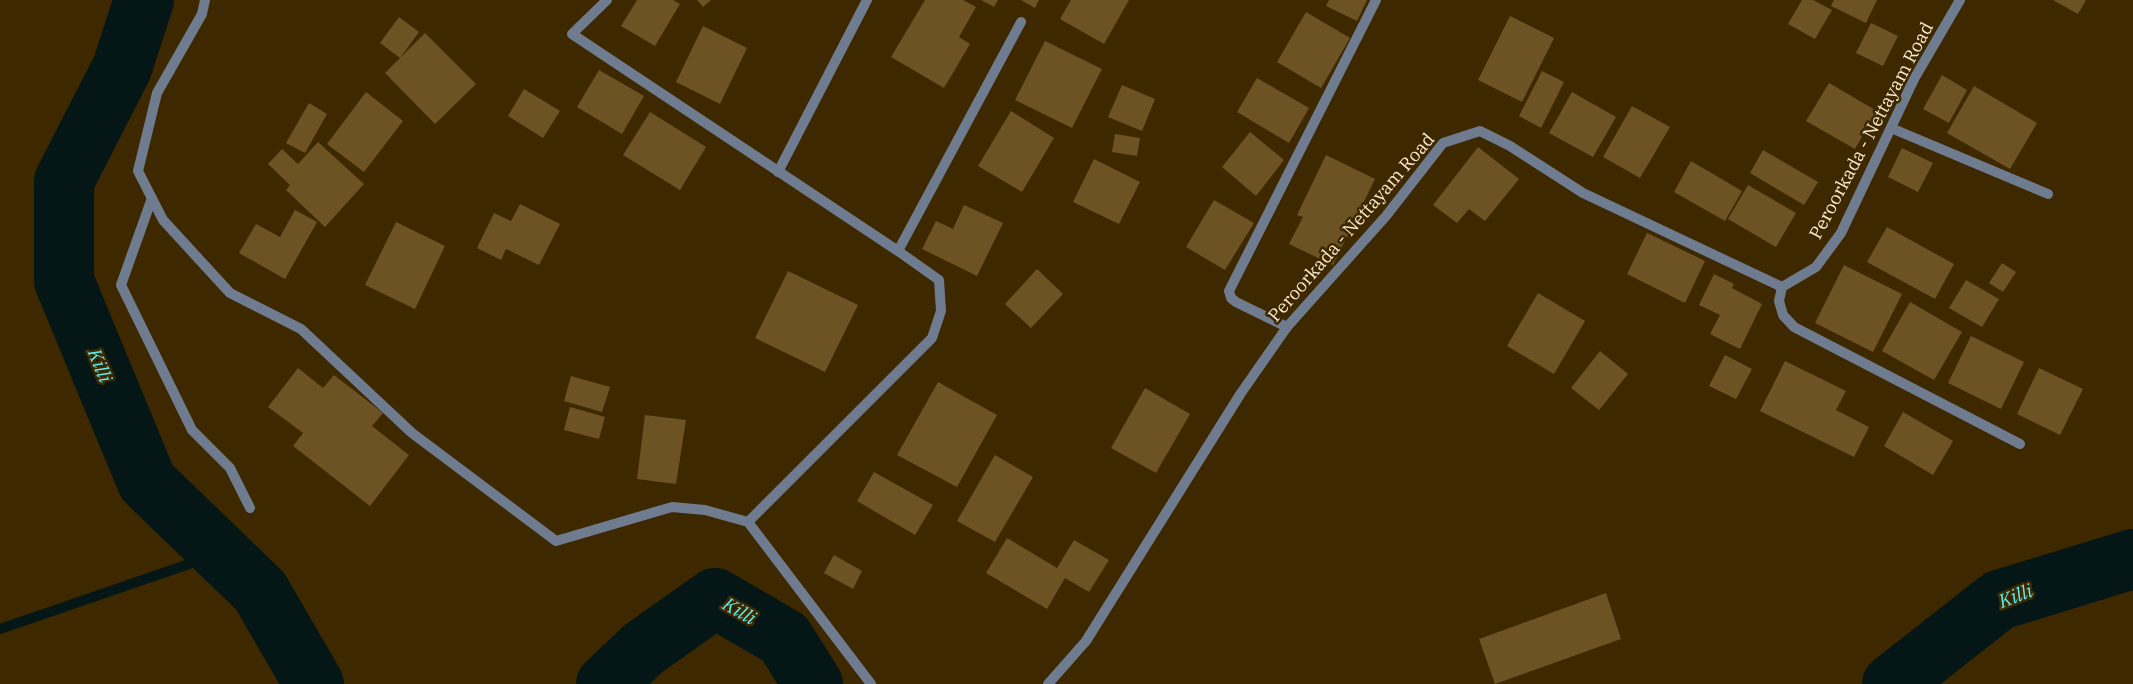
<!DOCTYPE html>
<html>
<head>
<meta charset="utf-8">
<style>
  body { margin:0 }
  canvas { display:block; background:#3d2800 }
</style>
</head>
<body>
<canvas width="2133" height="684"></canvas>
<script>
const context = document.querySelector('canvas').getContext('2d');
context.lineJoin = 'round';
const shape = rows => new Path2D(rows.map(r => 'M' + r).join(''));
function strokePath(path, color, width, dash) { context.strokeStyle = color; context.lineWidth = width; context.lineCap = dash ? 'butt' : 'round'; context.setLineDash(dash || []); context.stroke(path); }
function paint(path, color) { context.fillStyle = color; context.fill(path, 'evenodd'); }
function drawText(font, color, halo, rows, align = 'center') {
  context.font = font + ' "IBM Plex Serif",serif'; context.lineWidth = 5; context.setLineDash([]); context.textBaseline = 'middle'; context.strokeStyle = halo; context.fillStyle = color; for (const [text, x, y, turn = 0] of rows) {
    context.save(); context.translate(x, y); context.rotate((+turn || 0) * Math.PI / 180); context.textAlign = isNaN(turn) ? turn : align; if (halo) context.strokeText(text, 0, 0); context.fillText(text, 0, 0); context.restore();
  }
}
const stream = shape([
  [0,629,221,553]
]);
const river = shape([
  [144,0,122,68,64,181,64,281,147,482,260,591,314,684],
  [606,684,643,649,715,598,784,638,813,684],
  [1892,684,1999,600,2133,559]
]);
const building = shape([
  [637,0,673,0,680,4,655,46,621,26],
  [697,0,711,0,703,7],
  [925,0,963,0,976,7,959,37,970,44,944,88,891,57],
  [981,0,998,0,994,7],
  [1021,0,1039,0,1035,8],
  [1071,0,1129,0,1104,44,1060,19],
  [1329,0,1367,0,1357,21,1326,6],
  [1802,0,1813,0,1832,10,1815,39,1788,24],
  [1834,0,1877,0,1866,23,1831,6],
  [2053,0,2086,0,2078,14],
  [1306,12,1350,38,1321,88,1277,62],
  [1510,16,1554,38,1522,102,1478,80],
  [399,17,419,32,400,58,380,43],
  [1871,23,1898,36,1883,66,1856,53],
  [703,26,747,48,720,104,676,82],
  [425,33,476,84,435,124,385,73],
  [1045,41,1102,69,1072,128,1015,100],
  [599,70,644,96,622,134,577,107],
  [1542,71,1564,82,1541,128,1519,116],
  [1942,75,1967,90,1949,123,1923,109],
  [1257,78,1309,108,1289,143,1237,112],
  [1829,83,1877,111,1855,149,1806,121],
  [1122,85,1155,99,1142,131,1108,117],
  [1974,86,2037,123,2010,169,1947,133],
  [524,89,560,111,543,138,508,116],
  [366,92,403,121,364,172,327,144],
  [1572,92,1616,117,1593,157,1549,133],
  [309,103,327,114,305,153,286,143],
  [1632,106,1670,127,1640,178,1603,157],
  [1011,111,1054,138,1022,192,978,166],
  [650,112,706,147,680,190,623,155],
  [1250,132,1284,160,1256,196,1222,167],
  [1115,134,1140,138,1137,156,1112,152],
  [318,142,364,184,325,227,286,190,290,185,268,164,282,149,298,164],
  [1478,147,1519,179,1485,221,1469,209,1457,223,1433,205],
  [1902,148,1933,163,1918,192,1888,177],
  [1763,150,1818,182,1804,205,1750,173],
  [1326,155,1375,179,1333,265,1289,244,1303,217,1297,215],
  [1094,159,1140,182,1119,224,1073,202],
  [1691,161,1742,191,1725,221,1674,192],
  [1748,185,1796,213,1776,247,1728,219],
  [1214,200,1254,223,1225,270,1186,247],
  [520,204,560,224,539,265,506,249,501,260,477,248,494,213,511,221],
  [964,205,1003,223,977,276,922,249,936,221,953,229],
  [295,210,317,222,285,279,239,253,256,224,280,237],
  [396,222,445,246,415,309,365,285],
  [1887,227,1954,264,1935,299,1867,262],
  [1647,233,1705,261,1685,303,1627,274],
  [2002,263,2016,272,2003,292,1989,283],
  [1844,265,1902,294,1873,352,1815,323],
  [1037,269,1063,294,1031,328,1005,304],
  [788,271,858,305,825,372,755,338],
  [1714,274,1734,284,1732,288,1762,304,1740,349,1710,334,1720,315,1699,305],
  [1966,280,1999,299,1982,327,1949,308],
  [1538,293,1585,321,1554,374,1507,346],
  [1910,302,1962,332,1934,380,1882,351],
  [1971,336,2024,362,2001,409,1948,383],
  [1600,351,1628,374,1599,410,1571,388],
  [1725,355,1752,369,1736,399,1709,386],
  [1785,361,1846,391,1836,410,1869,427,1854,457,1760,411],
  [298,368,323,388,334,375,383,413,372,426,409,455,370,506,293,446,303,433,268,407],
  [2039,368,2083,389,2060,435,2017,414],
  [571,376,610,387,602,412,564,401],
  [938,382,997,415,957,487,897,455],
  [1145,388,1190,414,1156,473,1111,448],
  [570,407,605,417,599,439,564,430],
  [1903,412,1953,441,1933,475,1884,446],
  [645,415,686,420,676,484,637,479],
  [995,455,1033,477,995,542,957,521],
  [874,472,933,505,915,535,857,501],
  [1007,538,1057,568,1074,540,1109,560,1089,592,1065,578,1047,609,986,573],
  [834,555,862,571,853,589,824,573],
  [1606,593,1621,639,1495,684,1479,639]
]);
const minor = shape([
  [205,0,202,14,157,93,138,171,163,220,230,293,301,329,412,433,556,541,672,507,705,510,748,522],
  [607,0,572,34,898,251,939,280,941,311,932,338,748,522,871,684],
  [1891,128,2048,194],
  [778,172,867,0],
  [152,198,121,285,192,430,230,468,250,508],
  [898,251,1021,22],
  [1782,287,1779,301,1783,315,1794,327,2020,444],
  [1287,327,1236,302,1231,298,1229,291,1376,0]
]);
const tertiary = shape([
  [1048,684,1086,641,1241,393,1287,327,1386,216,1443,143,1480,131,1510,146,1583,193,1782,287,1816,267,1841,233,1914,79,1960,0]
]);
const streetNames = [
  ["Peroorkada - Nettayam Road",1872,131,-62],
  ["Peroorkada - Nettayam Road",1352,228,-49]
];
const waterNames = [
  ["Killi",99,366,68],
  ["Killi",2016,597,-21],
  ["Killi",739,612,30]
];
strokePath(stream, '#041616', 10);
strokePath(river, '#041616', 60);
paint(building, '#6d5324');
strokePath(minor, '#6f7b8f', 10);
strokePath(tertiary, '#6f7b8f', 10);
drawText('18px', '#faead0', '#3d2800', streetNames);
drawText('italic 19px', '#5eebf1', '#3d2800', waterNames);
</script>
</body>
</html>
